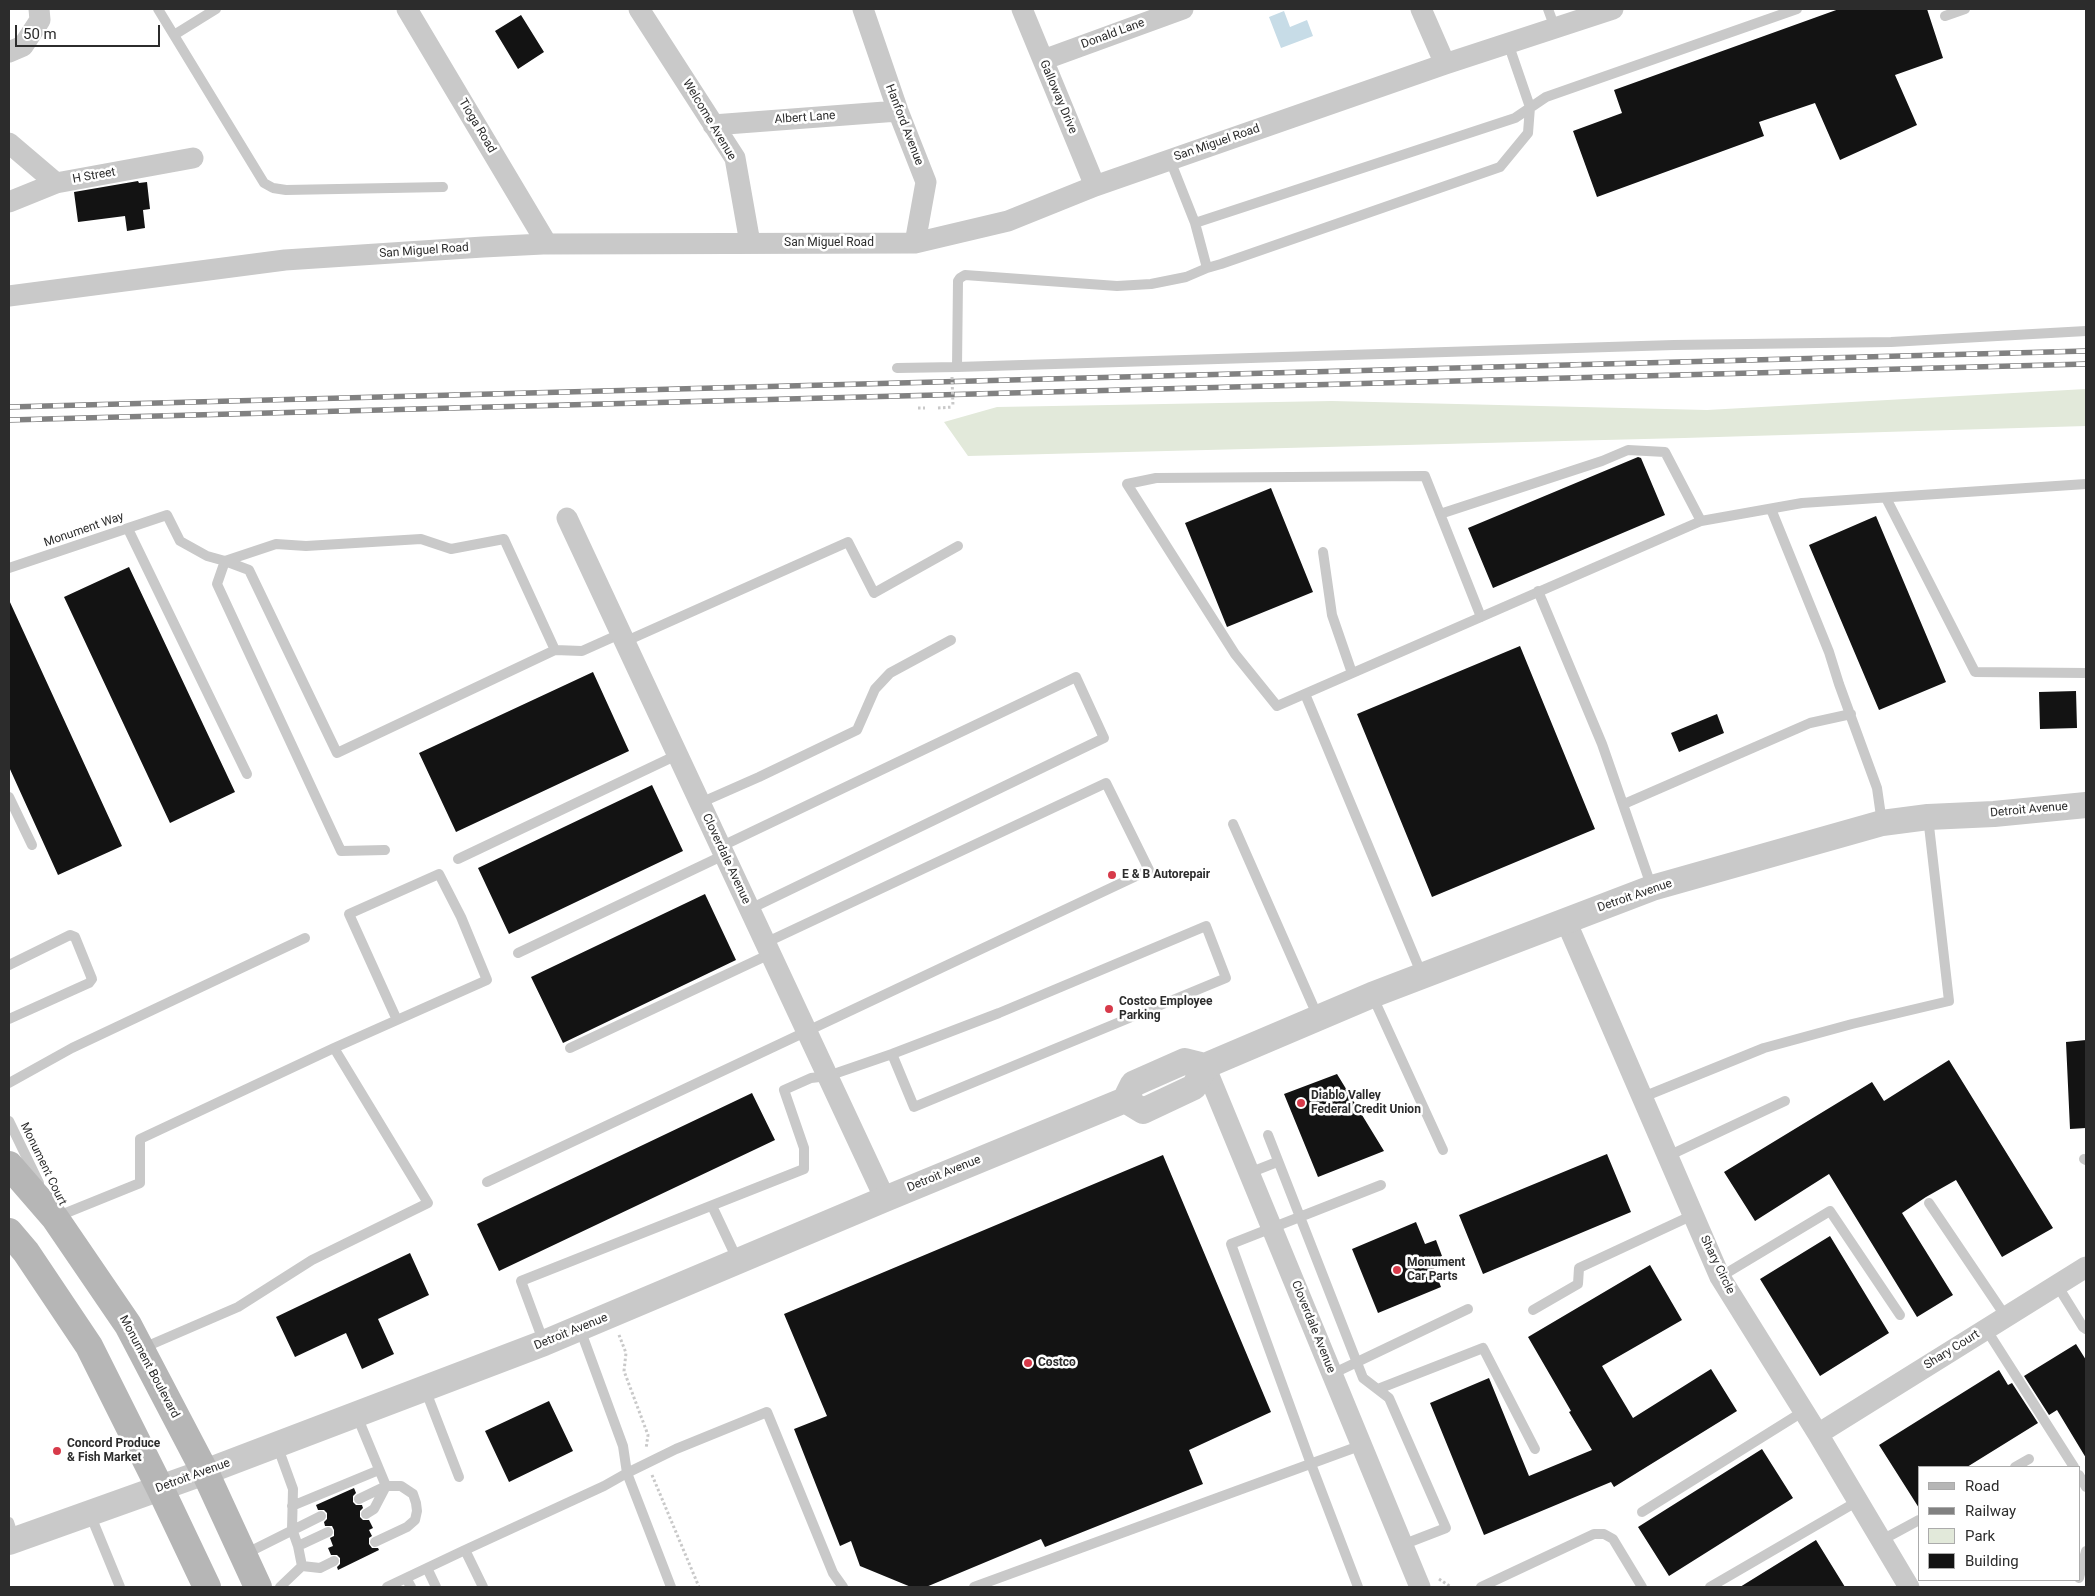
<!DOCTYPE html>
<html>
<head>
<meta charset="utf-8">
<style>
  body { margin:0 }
  #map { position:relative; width:2095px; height:1596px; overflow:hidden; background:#fff; font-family:Roboto,sans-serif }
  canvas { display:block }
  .frame { position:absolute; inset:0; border:10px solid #2c2c2c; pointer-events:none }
  .legend { position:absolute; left:1918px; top:1466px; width:162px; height:115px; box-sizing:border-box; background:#fff; border:1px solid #ababab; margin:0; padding:6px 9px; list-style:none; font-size:15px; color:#2c2c2c }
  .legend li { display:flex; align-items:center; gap:10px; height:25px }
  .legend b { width:25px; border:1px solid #ababab }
  .scale { position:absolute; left:15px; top:25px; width:145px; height:22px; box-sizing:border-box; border:2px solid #2c2c2c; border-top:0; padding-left:6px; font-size:15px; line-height:18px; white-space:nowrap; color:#2c2c2c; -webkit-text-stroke:4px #fff; paint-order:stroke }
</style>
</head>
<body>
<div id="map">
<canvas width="2095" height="1596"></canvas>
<div class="frame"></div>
<ul class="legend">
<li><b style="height:6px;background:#b6b6b6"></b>Road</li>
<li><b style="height:6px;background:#818181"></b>Railway</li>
<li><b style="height:14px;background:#e2e9da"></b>Park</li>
<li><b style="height:14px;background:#131313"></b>Building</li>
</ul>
<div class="scale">50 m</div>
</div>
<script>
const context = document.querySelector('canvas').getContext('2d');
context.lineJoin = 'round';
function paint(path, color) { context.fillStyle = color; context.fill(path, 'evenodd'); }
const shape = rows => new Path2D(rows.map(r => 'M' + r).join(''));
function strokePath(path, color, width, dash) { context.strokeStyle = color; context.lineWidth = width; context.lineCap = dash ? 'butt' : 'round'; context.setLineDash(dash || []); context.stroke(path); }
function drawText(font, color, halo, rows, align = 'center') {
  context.font = font + ' Roboto,sans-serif'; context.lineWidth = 5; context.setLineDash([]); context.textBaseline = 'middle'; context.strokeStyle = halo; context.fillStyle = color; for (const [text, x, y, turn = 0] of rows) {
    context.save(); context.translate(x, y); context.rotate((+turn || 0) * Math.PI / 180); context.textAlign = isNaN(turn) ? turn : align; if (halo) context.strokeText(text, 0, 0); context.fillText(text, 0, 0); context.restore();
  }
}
const green = shape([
  [2086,389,2086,426,1684,438,968,456,944,422,997,407,1332,401,1707,410]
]);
const water = shape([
  [1284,11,1290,27,1307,20,1313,36,1281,48,1269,17]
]);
const building = shape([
  [1839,9,1927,9,1943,58,1895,75,1917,125,1840,160,1815,103,1759,122,1764,136,1597,197,1573,131,1622,113,1614,90],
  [521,15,544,52,518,69,495,31],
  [138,181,139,183,147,182,150,209,143,210,145,228,127,231,125,216,78,222,74,192],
  [1638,457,1641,458,1665,515,1493,588,1468,528],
  [1271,488,1313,592,1227,627,1185,523],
  [1876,516,1946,682,1879,710,1809,545],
  [129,567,235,792,170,823,64,597],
  [9,600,122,846,58,875,9,767],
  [1520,646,1595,829,1432,897,1357,714],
  [593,672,629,751,456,832,419,753],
  [2076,691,2077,728,2040,729,2039,692],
  [1717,714,1724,733,1679,752,1671,733],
  [652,785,683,851,509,934,478,868],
  [705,894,736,960,563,1043,531,977],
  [2086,1040,2086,1128,2070,1129,2066,1042],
  [1949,1060,2053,1228,2002,1257,1956,1180,1926,1197,1902,1213,1953,1295,1917,1317,1829,1174,1755,1221,1724,1172,1872,1082,1884,1101],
  [1337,1074,1384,1151,1318,1177,1284,1094],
  [752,1093,775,1140,499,1271,477,1224],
  [1607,1154,1631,1212,1483,1274,1459,1215],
  [1163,1155,1271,1412,1189,1450,1203,1484,1045,1547,1041,1539,926,1587,911,1587,860,1566,851,1541,840,1546,794,1429,827,1416,784,1314],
  [1416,1222,1425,1244,1436,1240,1442,1256,1431,1261,1441,1287,1378,1313,1352,1249],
  [1830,1236,1889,1333,1820,1376,1760,1279],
  [410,1253,429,1295,378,1319,394,1354,362,1369,346,1333,295,1357,276,1317],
  [1650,1265,1682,1320,1602,1366,1633,1418,1711,1369,1737,1411,1614,1487,1611,1482,1484,1535,1430,1403,1489,1378,1529,1476,1592,1450,1569,1412,1571,1411,1528,1337],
  [2076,1344,2086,1360,2086,1458,2057,1410,2049,1415,2024,1376],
  [1999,1370,2008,1385,2012,1383,2038,1423,1967,1467,1919,1467,1919,1508,1879,1445],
  [549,1401,573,1451,509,1482,485,1431],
  [1762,1449,1793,1498,1669,1576,1638,1527],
  [354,1488,356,1493,353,1496,353,1502,356,1505,362,1505,363,1508,360,1511,360,1517,363,1520,369,1520,373,1528,369,1530,372,1536,369,1538,369,1544,372,1548,378,1548,379,1550,338,1570,337,1567,340,1564,340,1558,337,1555,331,1555,328,1548,333,1546,330,1538,334,1536,334,1530,332,1526,325,1526,324,1522,327,1519,327,1513,324,1510,318,1510,316,1505],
  [1816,1540,1845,1587,1740,1587]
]);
const path = shape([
  [918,408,925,408],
  [938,408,953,407],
  [619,1335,626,1353,624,1371,648,1435,646,1449],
  [652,1475,699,1587],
  [1439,1579,1451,1587]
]);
const service = shape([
  [158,9,264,183,273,188,286,190,443,187],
  [1548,9,1555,28],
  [1945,16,1965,9],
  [174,35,216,9],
  [1170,160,1195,223,1207,268,1221,264,1500,167,1528,133,1530,107,1508,43],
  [1195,223,1515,118,1546,97,1797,9],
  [1207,268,1186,277,1151,284,1117,286,965,275,960,278,958,281,957,367,1674,345,1891,342,2086,331],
  [897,368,957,367],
  [1886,498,1975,672,2086,673],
  [1771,509,1829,652,1839,684,1877,788,1882,823],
  [1440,514,1602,461,1628,450,1665,452,1701,521],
  [128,529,247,774],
  [1323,552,1332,615,1352,673],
  [9,568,167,515,180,541,207,556,225,561,249,570,337,753,555,650,504,539,451,549,421,539,306,546,276,544,225,561,217,584,341,851,385,850],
  [1538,591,1602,744,1652,888],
  [1481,617,1425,476,1156,478,1127,484,1235,654,1277,706,1701,521,1802,503,2086,484],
  [624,642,848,542,874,593,958,546],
  [555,650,582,651,620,634],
  [1305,694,1422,975],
  [9,797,32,845],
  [700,803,759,777,857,730,875,689,890,673,951,640],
  [1624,804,1810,723,1851,714],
  [1233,824,1318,1017],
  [720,847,1076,677,1104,738,750,909],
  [458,859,677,755],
  [518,953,724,855],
  [9,965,70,935,75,937,92,979,89,983,9,1019],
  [1372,995,1443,1150],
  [570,1048,770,954],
  [9,1083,72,1048,305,938],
  [1643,1097,1764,1048,1852,1024,1949,1001,1928,817],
  [9,1121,39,1183],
  [1268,1135,1363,1378,1389,1398,1446,1528,1402,1545],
  [1668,1156,1785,1101],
  [2084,1159,2086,1160],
  [1249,1173,1277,1162],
  [487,1182,1149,870,1106,783,765,943],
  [1929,1203,2006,1317],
  [712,1206,738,1261],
  [56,1217,140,1183,140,1139,334,1048,487,980,461,917,439,874,349,914,397,1020],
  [1720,1277,1830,1211,1900,1315],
  [2057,1285,2083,1327,2086,1329],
  [1533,1310,1578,1284,1579,1268,1693,1215],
  [580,1329,623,1446,627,1473,671,1587],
  [1986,1329,2074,1467],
  [544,1343,521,1281,804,1169,804,1148,784,1090,811,1078,828,1076,892,1054,999,1013,1206,926,1226,978,914,1107,892,1054],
  [143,1348,238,1307,312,1260,428,1203,334,1048],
  [1332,1374,1468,1309],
  [425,1389,459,1477],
  [1378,1389,1483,1348,1535,1449],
  [357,1416,386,1486],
  [277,1445,293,1489,292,1529,298,1546,302,1566,280,1587],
  [2015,1467,2029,1459],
  [2079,1475,2086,1487],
  [359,1499,386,1486,401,1486,413,1494,416,1503,417,1511,415,1520,407,1527,375,1542],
  [292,1506,379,1470],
  [1642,1512,1804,1411],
  [90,1514,120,1587],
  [366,1514,374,1509,386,1486],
  [9,1522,15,1540],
  [1882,1540,1919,1520],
  [298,1546,328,1532],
  [245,1554,321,1516],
  [302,1566,320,1568,334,1561],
  [427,1568,436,1587],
  [406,1578,411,1587],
  [2079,1578,2086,1551],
  [387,1587,465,1550],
  [483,1587,465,1550,604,1486,627,1473,676,1449,767,1412,833,1573,843,1587],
  [974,1587,1362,1445],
  [1358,1587,1311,1464,1231,1244,1381,1185],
  [1481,1587,1594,1534,1604,1534,1613,1539,1642,1587],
  [1710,1587,1858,1501]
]);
const minor = shape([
  [407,9,547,244],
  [639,9,735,158,750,243],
  [863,9,898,111,926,182,915,243],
  [1022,9,1095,186],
  [1421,9,1445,64],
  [9,52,23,46,40,20,39,9],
  [1043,60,1183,9],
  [713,125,898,111],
  [9,143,56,183,193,158],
  [9,202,56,183],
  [9,296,285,260,483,247,543,244,915,243,1008,221,1095,186,1445,64,1613,9],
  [567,518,885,1199],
  [1566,921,1720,1277,1818,1434,1909,1587],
  [1205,1066,1420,1587],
  [1818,1434,2086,1267]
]);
const tertiary = shape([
  [1205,1066,1372,995,1652,888,1882,823,1928,817,1994,814,2086,805],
  [9,1542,205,1472,544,1343,885,1199,1125,1100,1133,1084,1185,1061,1205,1066,1194,1087,1143,1111,1125,1100]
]);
const secondary = shape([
  [9,1165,55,1218,128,1325,205,1472,258,1587],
  [9,1232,26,1252,89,1346,160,1488,207,1587]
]);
const rail = shape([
  [9,407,2086,351],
  [9,420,2086,364]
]);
const pathBridge = shape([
  [952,377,953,407]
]);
const markers = [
  [1112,875,5,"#d73a4a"],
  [1109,1009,5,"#d73a4a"],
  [1301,1103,5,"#d73a4a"],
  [1397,1270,5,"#d73a4a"],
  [1028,1363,5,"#d73a4a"],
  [57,1451,5,"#d73a4a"]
];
const streetNames = [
  ["Donald Lane",1113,34,-20],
  ["Galloway Drive",1058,97,67],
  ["Albert Lane",805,118,-4],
  ["Welcome Avenue",709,120,59],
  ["Hanford Avenue",904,125,69],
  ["Tioga Road",477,126,59],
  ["San Miguel Road",1217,143,-19],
  ["H Street",94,176,-10],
  ["San Miguel Road",829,243],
  ["San Miguel Road",424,251,-4],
  ["Monument Way",84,530,-19],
  ["Detroit Avenue",2029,810,-5],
  ["Cloverdale Avenue",726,859,65],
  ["Detroit Avenue",1635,896,-19],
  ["Monument Court",43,1164,64],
  ["Detroit Avenue",944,1174,-22],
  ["Shary Circle",1717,1265,64],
  ["Cloverdale Avenue",1313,1327,68],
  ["Detroit Avenue",571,1332,-22],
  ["Shary Court",1952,1350,-32],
  ["Monument Boulevard",149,1367,62],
  ["Detroit Avenue",193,1476,-20]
];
const poiNames = [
  ["E & B Autorepair",1122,875],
  ["Costco Employee",1119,1002],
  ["Parking",1119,1016],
  ["Diablo Valley",1311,1096],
  ["Federal Credit Union",1311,1110],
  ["Monument",1407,1263],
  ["Car Parts",1407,1277],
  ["Costco",1038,1363],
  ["Concord Produce",67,1444],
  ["& Fish Market",67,1458]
];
paint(green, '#e2e9da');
paint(water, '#c7dce7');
paint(building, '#131313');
strokePath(path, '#c9c9c9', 3, [2.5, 2.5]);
strokePath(service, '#c9c9c9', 10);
strokePath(minor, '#c9c9c9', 21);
strokePath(tertiary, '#c9c9c9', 26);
strokePath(secondary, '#b6b6b6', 28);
strokePath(rail, '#818181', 5.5);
strokePath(rail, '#fff', 4, [11]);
strokePath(pathBridge, '#c9c9c9', 3, [2.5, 2.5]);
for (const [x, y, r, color] of markers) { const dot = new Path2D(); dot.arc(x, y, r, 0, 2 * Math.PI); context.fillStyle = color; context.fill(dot); strokePath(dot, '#fff', 2); }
drawText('12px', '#2c2c2c', '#fff', streetNames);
drawText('bold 12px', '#2c2c2c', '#fff', poiNames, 'left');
</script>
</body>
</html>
